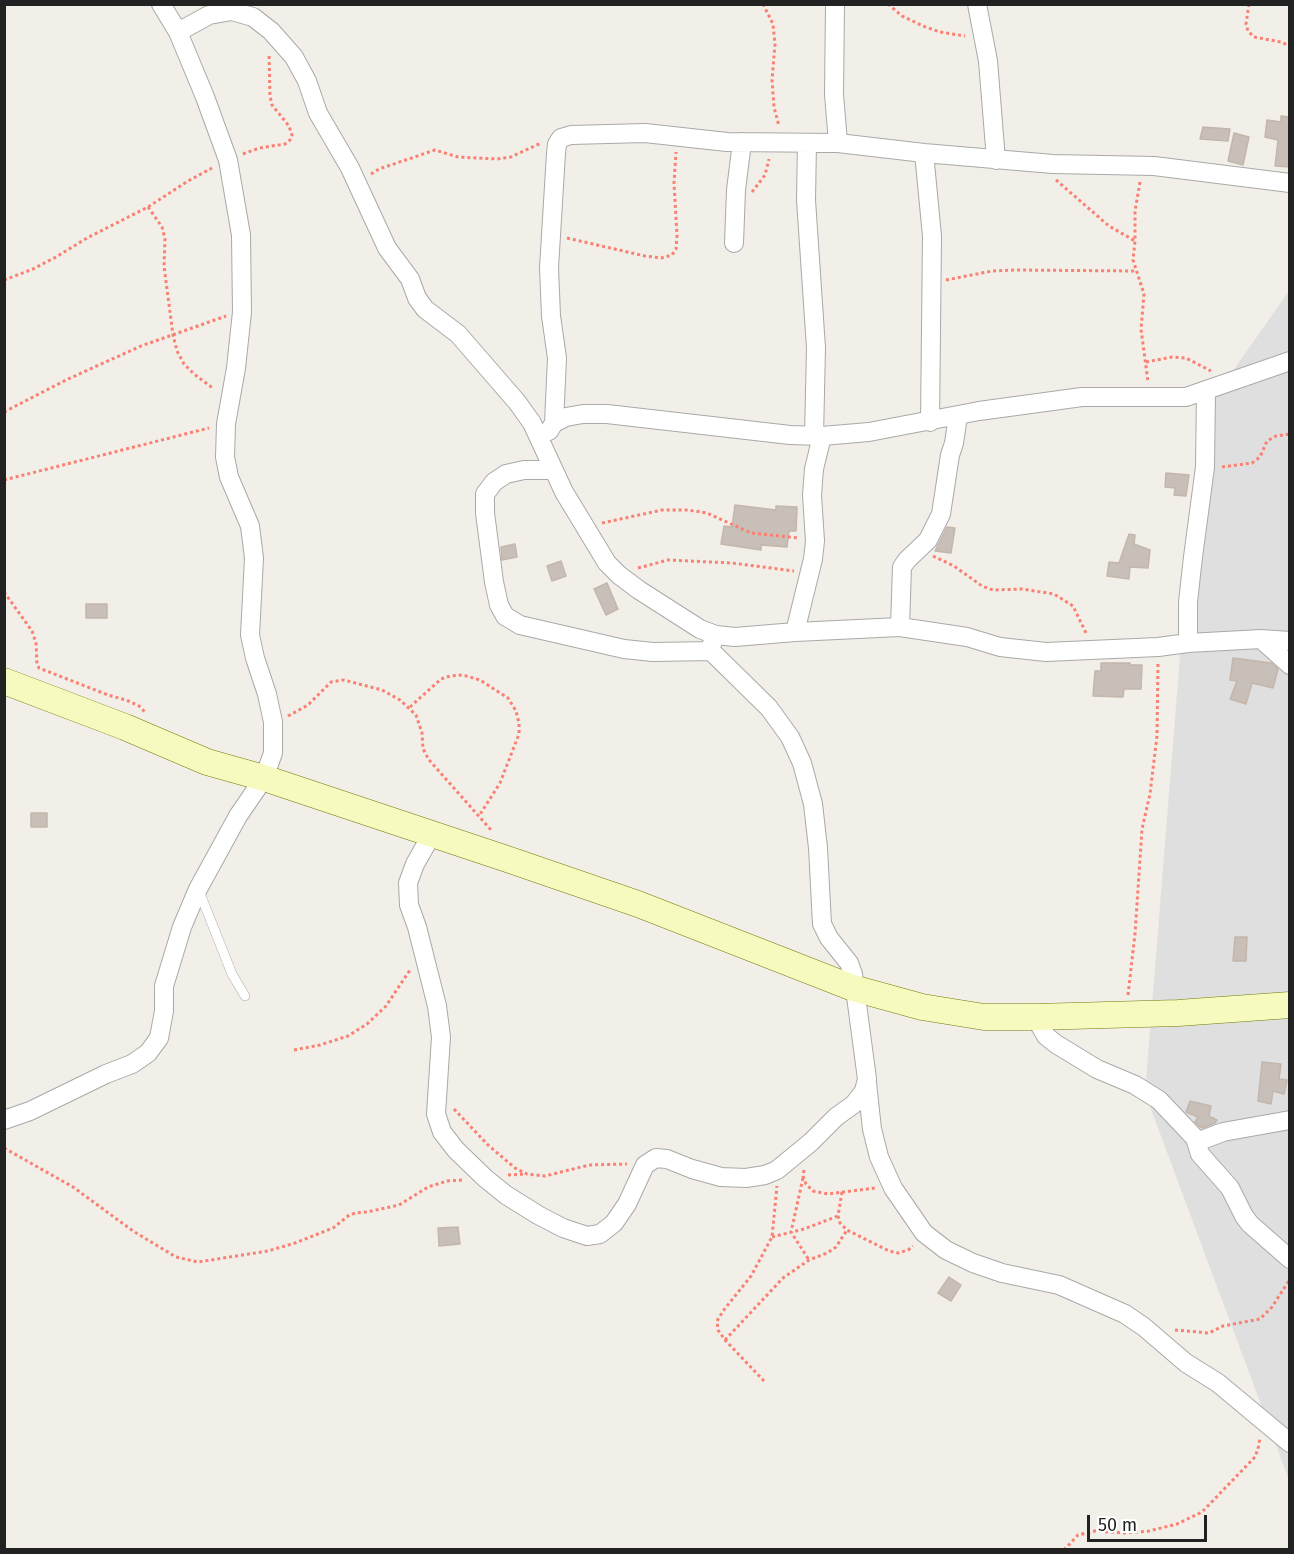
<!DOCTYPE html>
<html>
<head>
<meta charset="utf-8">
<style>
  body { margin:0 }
  #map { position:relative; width:1294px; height:1554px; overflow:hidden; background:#f2efe9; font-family:"Fira Sans",sans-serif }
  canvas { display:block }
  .frame { position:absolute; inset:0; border:6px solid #222; pointer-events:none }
  .scale { position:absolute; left:1087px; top:1515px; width:120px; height:27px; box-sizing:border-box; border:3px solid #222; border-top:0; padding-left:8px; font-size:18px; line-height:21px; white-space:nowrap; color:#222; -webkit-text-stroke:4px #fff; paint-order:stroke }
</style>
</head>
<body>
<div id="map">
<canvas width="1294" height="1554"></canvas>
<div class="frame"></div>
<div class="scale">50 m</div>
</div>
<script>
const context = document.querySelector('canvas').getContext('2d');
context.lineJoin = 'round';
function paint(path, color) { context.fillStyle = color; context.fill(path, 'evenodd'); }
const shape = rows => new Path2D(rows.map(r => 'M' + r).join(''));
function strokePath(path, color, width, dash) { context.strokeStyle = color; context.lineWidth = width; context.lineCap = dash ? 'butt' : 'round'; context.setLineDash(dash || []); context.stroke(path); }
const residential = shape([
  [1289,291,1289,1480,1145,1093,1199,419]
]);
const building = shape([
  [1281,116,1290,117,1290,167,1275,166,1278,140,1265,137,1267,120,1281,122,1281,116],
  [1203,127,1230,129,1228,141,1200,139,1203,127],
  [1234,133,1249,137,1243,165,1228,161,1234,133],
  [1166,473,1189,475,1186,496,1174,495,1175,488,1165,487,1166,473],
  [735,505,776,510,776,506,797,507,796,531,789,531,787,547,761,545,761,550,721,544,724,526,732,527,735,505],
  [947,527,955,528,951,553,935,551,947,527],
  [1129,534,1135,535,1134,544,1150,550,1148,568,1130,567,1129,579,1107,576,1109,562,1119,563,1129,534],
  [515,544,517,557,502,560,501,547,515,544],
  [561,561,566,576,552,581,547,566,561,561],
  [607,583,618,609,606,615,594,589,607,583],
  [86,604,107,604,107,618,86,618,86,604],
  [1233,658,1271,663,1278,669,1273,688,1252,683,1246,704,1230,699,1237,681,1230,680,1233,658],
  [1101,663,1130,663,1130,665,1142,665,1141,689,1124,689,1123,697,1093,696,1095,671,1101,671,1101,663],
  [31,813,47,813,47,827,31,827,31,813],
  [1235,937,1247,937,1246,961,1233,961,1235,937],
  [1262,1062,1281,1064,1279,1079,1287,1080,1284,1094,1273,1091,1271,1104,1258,1101,1262,1062],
  [1190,1101,1211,1106,1209,1116,1217,1120,1215,1123,1203,1128,1199,1126,1195,1122,1198,1117,1186,1112,1190,1101],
  [458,1227,460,1244,439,1246,438,1228,458,1227],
  [949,1277,961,1285,951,1301,938,1293,949,1277]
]);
const path = shape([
  [763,4,773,24,775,44,772,80,774,107,779,126],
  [888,4,902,16,923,26,940,32,965,36],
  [1249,4,1246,24,1248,31,1254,37,1281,42,1290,46],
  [243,154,259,148,285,144,290,140,292,135,289,126,272,105,270,96,269,53],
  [371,174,379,169,435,150,458,157,497,159,511,157,541,143],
  [1056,180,1109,226,1135,241],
  [1140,182,1135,211,1135,241,1133,260,1144,294,1141,329,1148,382],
  [752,192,765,175,769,159],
  [148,207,162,227,165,239,164,266,173,335,177,351,184,364,194,374,214,389],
  [567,238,645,256,661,258,672,255,676,249,677,235,674,183,676,152],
  [4,280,33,269,56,257,87,238,148,207,188,181,212,168],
  [946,280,992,271,1017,270,1135,271],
  [1146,362,1172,357,1186,358,1211,371],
  [4,412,68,379,141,346,226,316],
  [1222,467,1252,463,1260,457,1267,441,1276,436,1290,434],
  [4,480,209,428],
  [602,523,662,510,688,510,707,513,751,533,799,538],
  [933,556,954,566,982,586,993,590,1022,589,1054,594,1073,606,1087,635],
  [638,568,668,560,732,563,794,571],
  [4,592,32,631,36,643,37,664,39,668,108,695,126,700,139,706,145,712],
  [410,707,441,679,450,676,463,675,480,680,508,698,516,711,519,723,519,734,500,783,479,816],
  [288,716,308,705,331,682,344,680,382,690,400,700,416,715,422,733,423,749,429,760,492,831],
  [1128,995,1135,934,1142,829,1150,794,1157,736,1158,662],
  [294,1050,320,1045,348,1036,367,1024,386,1006,410,970],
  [454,1109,488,1145,515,1168,527,1174,545,1176,589,1165,627,1164],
  [4,1148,73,1187,133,1231,176,1257,198,1262,268,1251,295,1243,333,1228,348,1216,355,1213,367,1212,399,1205,428,1187,447,1181,463,1180],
  [804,1170,803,1176,806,1184,813,1191,828,1194,875,1188],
  [508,1175,527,1174],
  [803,1178,791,1232,809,1260],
  [842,1192,838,1216,840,1223,847,1230,889,1251,898,1253,908,1250,913,1246],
  [772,1237,804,1229,838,1216],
  [1175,1330,1209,1333,1223,1326,1260,1319,1272,1307,1290,1279],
  [725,1340,783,1278,809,1260,827,1253,836,1247,847,1230],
  [764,1381,725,1340,718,1330,717,1321,723,1311,751,1276,772,1237,777,1186],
  [1064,1550,1078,1535,1095,1531,1124,1533,1149,1531,1177,1524,1202,1512,1255,1457,1258,1449,1260,1438]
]);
const lane = shape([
  [199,891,232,974,245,996]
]);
const street = shape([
  [835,4,834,94,838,143],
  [977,4,988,61,996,160],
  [178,32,209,15,232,11,253,17,271,31,294,57,307,81,318,113,350,168,387,248,410,279,417,298,425,309,458,334,517,402,532,423,564,492,607,563,619,575,639,590,700,629,716,635,735,637,795,632,900,627,967,637,1000,647,1046,652,1158,647,1188,643,1261,639,1290,641],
  [807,143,806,200,816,348,814,436],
  [924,153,932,236,930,422],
  [734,243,736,190,742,142],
  [554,423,557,358,551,316,549,268,556,153,557,144,561,138,571,135,645,133,727,142,838,143,924,153,1053,164,1154,166,1290,183],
  [549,431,554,423,566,417,583,414,607,414,790,435,822,436,869,432,979,411,1082,397,1186,397,1290,361],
  [553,470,524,470,506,474,494,482,485,494,485,513,494,582,499,605,505,616,520,625,624,649,653,652,711,651],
  [900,627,902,567,907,560,928,540,941,514,950,455,954,443,958,416],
  [795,632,813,559,815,541,812,495,814,469,822,436],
  [1261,639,1290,665],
  [1188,643,1188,602,1193,557,1205,467,1206,391],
  [432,834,415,864,408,883,409,905,417,927,437,1006,441,1037,436,1114,442,1132,456,1150,485,1178,506,1195,538,1215,563,1228,587,1236,600,1234,614,1223,627,1204,645,1165,656,1158,667,1159,692,1169,721,1177,746,1178,765,1175,777,1170,811,1142,836,1117,854,1104,864,1091,867,1079,853,974,849,963,829,938,822,924,818,848,813,804,802,763,790,737,769,708,711,651,711,646,716,635],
  [1035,1017,1046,1036,1056,1044,1097,1069,1135,1085,1159,1100,1195,1138,1200,1154,1230,1188,1244,1216,1250,1224,1290,1259],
  [867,1083,872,1129,879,1157,893,1188,924,1233,946,1250,973,1263,1002,1273,1059,1285,1125,1314,1144,1327,1186,1363,1218,1383,1290,1443],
  [4,1120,30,1111,106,1074,132,1064,148,1053,159,1038,164,1011,164,986,182,927,198,889,238,816,264,778,273,753,273,722,267,694,255,658,250,635,254,558,250,526,229,477,225,457,226,424,236,368,242,312,241,235,228,160,205,97,178,32,161,4],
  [1197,1142,1223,1132,1290,1120]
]);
const secondary = shape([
  [4,681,125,727,207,762,264,778,507,859,638,904,853,988,922,1007,984,1017,1035,1017,1178,1013,1290,1005]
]);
paint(residential, '#e0dfdf');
paint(building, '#c7bfb8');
strokePath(building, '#c4b6ab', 1.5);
strokePath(lane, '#a9a9a9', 10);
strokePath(street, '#a9a9a9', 20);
strokePath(secondary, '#707d05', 27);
strokePath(path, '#fa8072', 3, [3, 3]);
strokePath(lane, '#fff', 9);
strokePath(street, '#fff', 18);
strokePath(secondary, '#f7fabf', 26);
</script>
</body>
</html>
